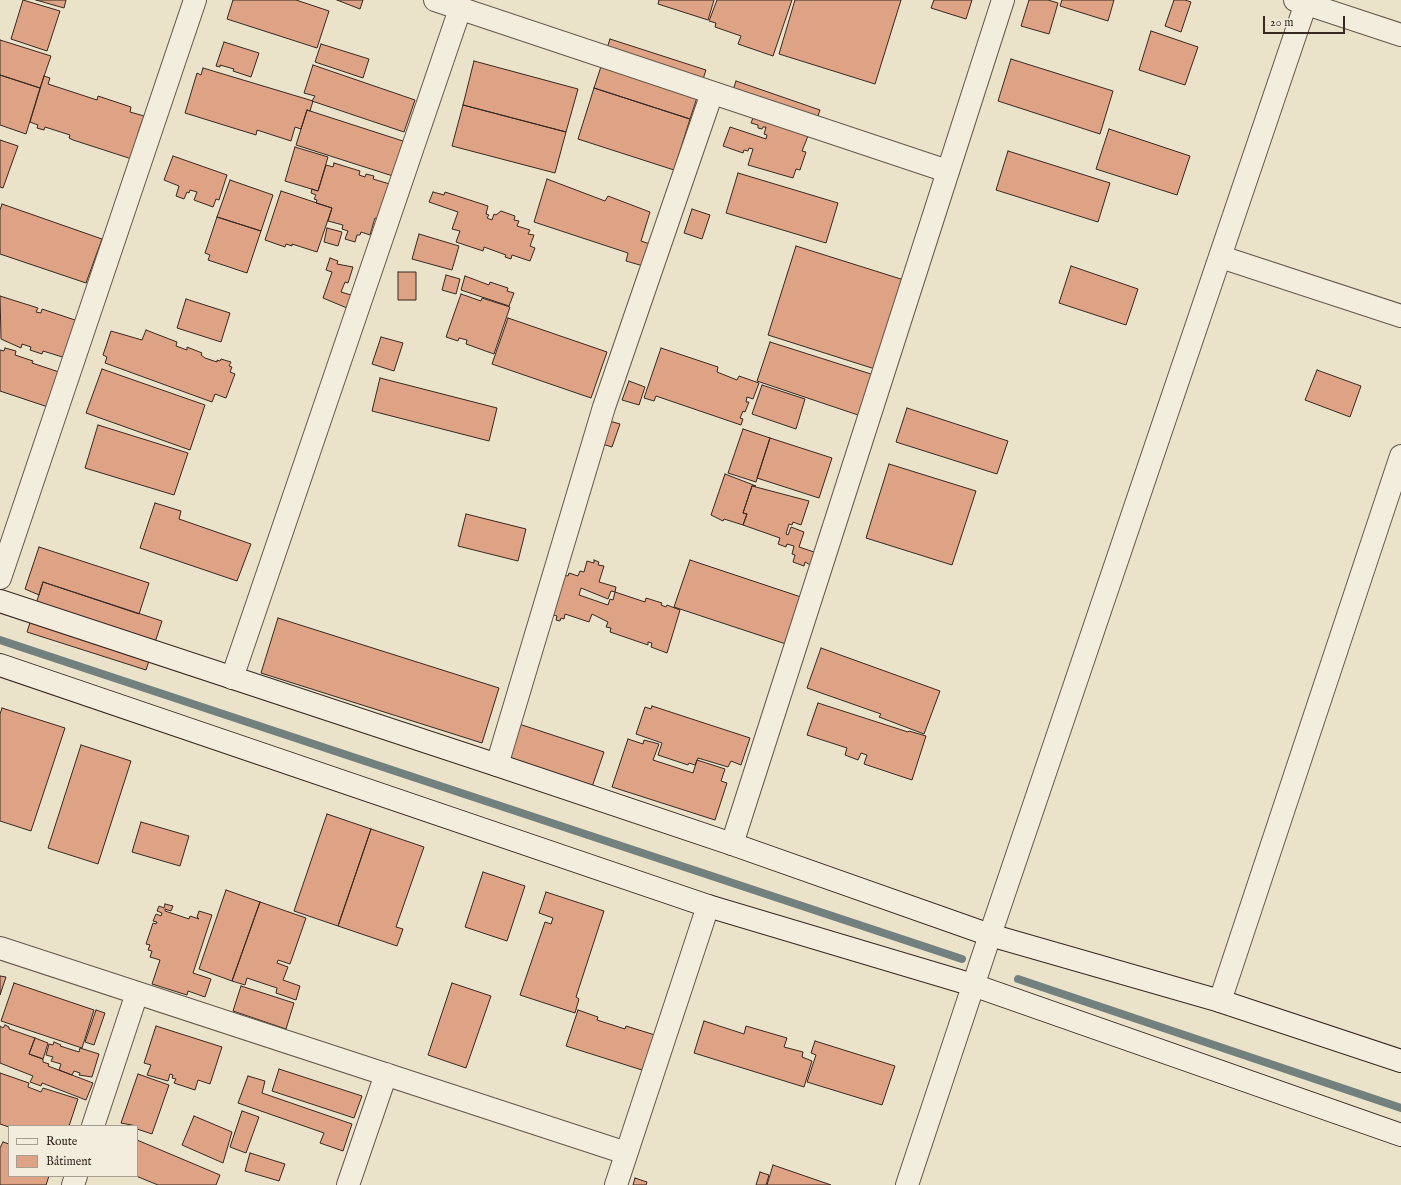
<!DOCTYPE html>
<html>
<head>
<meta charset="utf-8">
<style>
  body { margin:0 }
  #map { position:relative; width:1401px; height:1185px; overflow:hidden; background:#ebe3c9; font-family:"IM FELL English",serif }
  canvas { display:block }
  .legend { position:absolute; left:8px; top:1125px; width:130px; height:52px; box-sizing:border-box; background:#f2eddc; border:1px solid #a79e91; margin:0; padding:5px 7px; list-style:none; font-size:12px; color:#372821 }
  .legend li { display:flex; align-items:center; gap:8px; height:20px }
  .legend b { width:20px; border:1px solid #a79e91 }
  .scale { position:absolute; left:1263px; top:16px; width:82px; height:18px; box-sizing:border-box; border:2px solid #372821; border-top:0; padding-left:5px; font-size:12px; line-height:14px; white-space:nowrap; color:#372821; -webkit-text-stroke:3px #f2eddc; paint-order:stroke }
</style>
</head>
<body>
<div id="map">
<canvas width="1401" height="1185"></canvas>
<ul class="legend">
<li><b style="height:5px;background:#f2eddc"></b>Route</li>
<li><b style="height:11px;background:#dea284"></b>Bâtiment</li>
</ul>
<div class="scale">20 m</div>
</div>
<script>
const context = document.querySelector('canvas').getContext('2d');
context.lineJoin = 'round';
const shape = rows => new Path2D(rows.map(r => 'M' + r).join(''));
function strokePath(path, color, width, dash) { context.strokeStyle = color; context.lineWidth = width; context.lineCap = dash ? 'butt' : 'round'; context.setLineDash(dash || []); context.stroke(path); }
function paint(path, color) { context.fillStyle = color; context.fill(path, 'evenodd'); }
const stream = shape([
  [0,640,962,959],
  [1018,979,1401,1108]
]);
const building = shape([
  [23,0,60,11,47,51,11,39,23,0],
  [36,0,66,0,64,8,36,0],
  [233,0,296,0,329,11,317,48,227,19,233,0],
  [337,0,363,0,360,9,337,0],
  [659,0,714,0,708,20,658,4,659,0],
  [717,0,792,0,773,56,738,44,741,36,715,27,716,23,709,21,717,0],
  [795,0,901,0,875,84,779,54,795,0],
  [934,0,972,0,966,19,931,8,934,0],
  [1029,0,1048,0,1058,3,1049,34,1021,26,1029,0],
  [1062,0,1114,0,1108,21,1060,6,1062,0],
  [1174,0,1185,0,1191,2,1181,32,1165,26,1174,0],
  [1151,31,1198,47,1185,85,1139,70,1151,31],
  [610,39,706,70,690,119,594,88,610,39],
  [0,40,51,56,40,88,0,75,0,40],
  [224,42,259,53,251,77,233,71,234,69,220,65,220,67,216,66,224,42],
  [321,44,369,59,363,78,315,62,321,44],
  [1011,59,1113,91,1100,134,998,101,1011,59],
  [474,61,578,89,566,132,463,105,474,61],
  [313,65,415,100,404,132,312,101,315,96,304,93,313,65],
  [203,68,313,101,310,111,307,110,301,129,295,127,291,141,257,130,256,135,185,113,197,73,201,75,203,68],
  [0,75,40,88,26,134,0,125,0,75],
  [44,76,50,78,48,84,97,100,98,96,131,107,130,112,144,116,138,133,146,136,138,161,73,140,69,138,70,135,45,127,44,130,37,128,38,125,30,122,44,76],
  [736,81,820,110,811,137,808,136,802,151,806,152,800,170,796,169,793,178,748,165,753,149,749,148,748,151,744,150,743,153,723,146,730,127,766,139,767,135,764,134,766,127,763,127,762,129,758,128,758,125,751,123,753,118,745,115,730,100,736,81],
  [594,88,690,119,674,170,578,139,594,88],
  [463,105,566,132,555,173,452,146,463,105],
  [307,110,409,143,399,178,296,145,307,110],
  [1109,129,1190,156,1177,195,1096,169,1109,129],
  [0,140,18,146,3,188,0,187,0,140],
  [295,147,328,157,318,191,285,181,295,147],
  [1008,151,1110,183,1098,222,996,190,1008,151],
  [173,156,227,175,219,200,216,199,213,207,194,200,197,192,190,190,189,193,187,192,184,199,176,196,179,186,164,180,173,156],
  [334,163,360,171,359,175,365,177,366,174,374,176,373,179,403,188,393,223,375,218,370,235,361,232,360,235,357,235,355,242,345,239,348,231,342,229,343,225,328,221,332,208,316,203,317,200,314,199,316,195,311,193,312,189,318,191,326,165,333,167,334,163],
  [738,173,838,203,826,243,726,213,738,173],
  [547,179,605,201,608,196,650,212,641,241,656,246,650,268,626,261,628,253,534,222,547,179],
  [230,180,273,195,261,231,217,217,230,180],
  [281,191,332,208,317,252,292,244,292,246,286,244,285,247,265,240,281,191],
  [433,192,444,195,445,192,488,206,486,214,489,215,487,218,492,220,494,214,496,215,501,211,515,216,514,220,519,221,517,226,530,230,528,234,534,235,530,246,535,248,530,261,512,255,511,259,505,257,506,255,484,247,483,251,456,242,460,231,452,229,458,212,429,202,433,192],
  [2,204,102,239,86,283,0,254,0,210,2,204],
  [692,209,710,215,702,239,684,233,692,209],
  [217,217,261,231,247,273,208,260,210,255,205,253,217,217],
  [327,228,342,232,338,246,324,242,327,228],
  [419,234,459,246,452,270,412,259,419,234],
  [796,246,904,280,875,369,768,335,796,246],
  [330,258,338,261,337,264,353,267,348,283,345,282,341,292,351,295,347,308,323,298,332,272,326,270,330,258],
  [1071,266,1138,289,1126,325,1059,303,1071,266],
  [398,272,416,272,416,300,398,300,398,272],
  [446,275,460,279,456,294,442,290,446,275],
  [465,276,489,285,490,282,508,288,507,291,514,293,509,306,461,290,465,276],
  [461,294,481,301,482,298,510,307,494,354,466,344,467,340,459,338,458,341,446,337,461,294],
  [0,296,38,308,36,312,41,313,42,309,90,325,69,359,43,351,42,354,30,350,31,347,22,344,21,348,1,339,0,296],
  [186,299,230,313,221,342,177,328,186,299],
  [508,318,607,352,591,398,492,364,508,318],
  [146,330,177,342,176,346,187,350,187,347,202,353,201,355,205,358,217,362,217,360,220,361,221,359,231,362,229,366,232,367,230,372,235,374,226,398,215,394,212,402,105,363,107,357,103,355,111,331,142,340,146,330],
  [381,337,403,343,394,371,372,364,381,337],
  [770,342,874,375,861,416,757,381,770,342],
  [5,348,16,351,15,355,33,361,32,363,65,374,57,410,0,391,0,350,4,351,5,348],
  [661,348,718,367,717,372,737,380,739,376,759,383,753,399,747,397,746,402,749,402,745,412,743,411,740,418,743,419,741,425,656,396,654,401,644,398,661,348],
  [102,369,205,405,190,450,86,413,102,369],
  [1317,370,1361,386,1350,417,1305,400,1317,370],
  [380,378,497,408,489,441,372,411,380,378],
  [629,381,645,387,639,405,622,400,629,381],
  [762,385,805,399,796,429,752,414,762,385],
  [907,408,1008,441,997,474,896,442,907,408],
  [606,420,620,424,612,447,599,443,606,420],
  [98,425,188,453,174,495,85,468,98,425],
  [743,429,770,438,756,482,728,473,743,429],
  [770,438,832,458,819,498,757,478,770,438],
  [889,464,976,491,952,565,866,538,889,464],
  [725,474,756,486,752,486,743,513,747,514,743,525,724,519,723,521,711,515,725,474],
  [752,486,809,501,801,525,793,522,792,525,789,524,786,534,788,535,791,527,804,532,799,547,817,553,812,566,805,562,804,566,793,562,795,555,792,554,794,546,787,544,786,547,778,544,780,538,743,525,747,514,743,513,752,486],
  [155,503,181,511,179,519,251,544,237,581,140,548,155,503],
  [466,514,526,529,518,561,458,546,466,514],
  [39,547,149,583,139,614,43,582,39,595,25,589,39,547],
  [594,560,599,562,598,565,604,566,599,582,616,587,615,592,611,591,608,599,581,588,579,595,608,605,610,599,613,600,615,592,645,602,646,598,662,603,661,605,666,607,667,605,680,610,667,653,651,647,652,643,648,642,648,645,610,632,611,628,606,627,608,622,592,614,589,622,565,614,564,619,561,618,560,621,556,620,557,616,547,613,563,575,568,576,569,573,578,576,580,571,584,572,587,561,594,563,594,560],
  [690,560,807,599,792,646,674,607,690,560],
  [43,582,162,621,146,670,27,632,43,582],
  [278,618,499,688,482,743,261,673,278,618],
  [821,648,940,691,924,734,879,717,881,714,807,688,821,648],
  [818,703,908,732,909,731,926,736,912,780,864,764,867,755,861,753,858,760,845,755,847,748,807,735,818,703],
  [652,706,750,738,741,765,731,761,728,767,698,758,695,765,689,763,688,765,658,755,662,743,636,734,645,707,651,709,652,706],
  [2,708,65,728,31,831,0,821,0,714,2,708],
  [510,721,604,752,590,793,496,762,510,721],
  [628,739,643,744,644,740,659,744,653,760,693,773,697,760,725,769,721,781,727,783,715,820,612,787,628,739],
  [81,745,131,761,98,864,48,848,81,745],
  [327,814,371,829,338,926,294,911,327,814],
  [141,822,189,836,180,866,132,852,141,822],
  [371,829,424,847,396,927,403,929,397,946,338,926,371,829],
  [483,872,525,886,507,941,465,927,483,872],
  [226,890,260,902,232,981,199,969,226,890],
  [546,892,604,911,576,997,579,999,575,1013,520,995,545,922,551,924,553,918,539,913,546,892],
  [260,902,306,918,290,964,278,960,277,963,288,967,283,980,300,986,296,1000,276,993,277,988,247,978,245,985,232,981,260,902],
  [165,904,173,906,171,911,165,909,165,911,189,919,190,916,199,919,197,917,199,911,212,915,193,973,211,979,205,997,188,991,187,995,152,984,160,960,150,957,152,951,148,950,150,945,146,944,153,923,156,924,157,922,153,921,156,914,161,916,162,913,157,911,159,906,164,908,165,904],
  [0,976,6,977,0,995,0,976],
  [14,983,94,1010,82,1048,1,1021,14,983],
  [452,983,491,996,466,1068,428,1055,452,983],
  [241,986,294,1003,286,1029,233,1011,241,986],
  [96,1010,105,1013,94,1045,85,1042,96,1010],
  [578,1010,598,1017,597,1020,625,1029,626,1026,655,1035,642,1070,566,1046,578,1010],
  [704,1021,744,1034,746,1026,787,1038,784,1047,803,1052,802,1057,812,1061,804,1087,694,1053,704,1021],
  [5,1025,9,1027,9,1029,35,1038,29,1054,43,1059,43,1062,49,1064,48,1066,93,1083,86,1100,42,1083,41,1086,30,1082,33,1076,0,1063,0,1026,3,1028,5,1025],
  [156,1026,222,1047,210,1084,198,1080,195,1090,174,1083,176,1079,172,1078,173,1075,170,1074,168,1081,147,1075,151,1065,144,1063,156,1026],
  [35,1038,48,1043,43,1059,29,1054,35,1038],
  [815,1041,895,1066,882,1105,807,1082,816,1055,811,1053,815,1041],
  [54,1042,61,1045,60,1046,79,1052,80,1048,99,1054,92,1077,79,1075,80,1073,74,1071,72,1075,59,1070,61,1064,51,1061,53,1057,46,1055,49,1044,53,1045,54,1042],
  [279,1069,362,1096,354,1118,272,1091,279,1069],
  [0,1073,29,1083,28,1087,41,1092,43,1088,78,1099,69,1126,9,1127,0,1124,0,1073],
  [138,1074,169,1085,152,1134,137,1129,137,1126,121,1123,138,1074],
  [248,1076,265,1081,262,1093,352,1124,343,1151,320,1143,324,1133,238,1103,248,1076],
  [242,1111,259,1117,246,1153,230,1147,242,1111],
  [194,1116,232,1132,223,1163,182,1145,194,1116],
  [137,1140,220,1175,216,1185,158,1185,136,1176,137,1140],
  [3,1142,9,1144,9,1176,49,1176,46,1185,0,1185,0,1148,3,1142],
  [250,1153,285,1164,279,1181,245,1171,250,1153],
  [773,1165,831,1185,767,1185,773,1165],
  [760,1172,769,1175,766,1185,756,1185,760,1172],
  [635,1178,647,1182,646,1185,633,1185,635,1178]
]);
const street = shape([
  [435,0,947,171],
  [1295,0,1401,35],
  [1221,257,1401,316],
  [0,578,195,0],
  [232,678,460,9],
  [497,765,604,407,712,93],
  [732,844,1003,0],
  [0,948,626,1153],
  [1220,1001,1401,456],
  [93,1126,137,993],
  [73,1185,76,1176],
  [348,1185,386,1074],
  [616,1185,708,906],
  [907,1185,990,935,1307,0]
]);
const secondary = shape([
  [0,601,497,765,732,844,990,935,1220,1001,1401,1061],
  [0,665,708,906,973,985,1401,1135]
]);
strokePath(stream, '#72817e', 8);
paint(building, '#dea284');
strokePath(building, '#372821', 1);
strokePath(street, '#64574b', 24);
strokePath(secondary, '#372821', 24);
strokePath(street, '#f2eddc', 22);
strokePath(secondary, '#f2eddc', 22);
</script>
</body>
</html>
